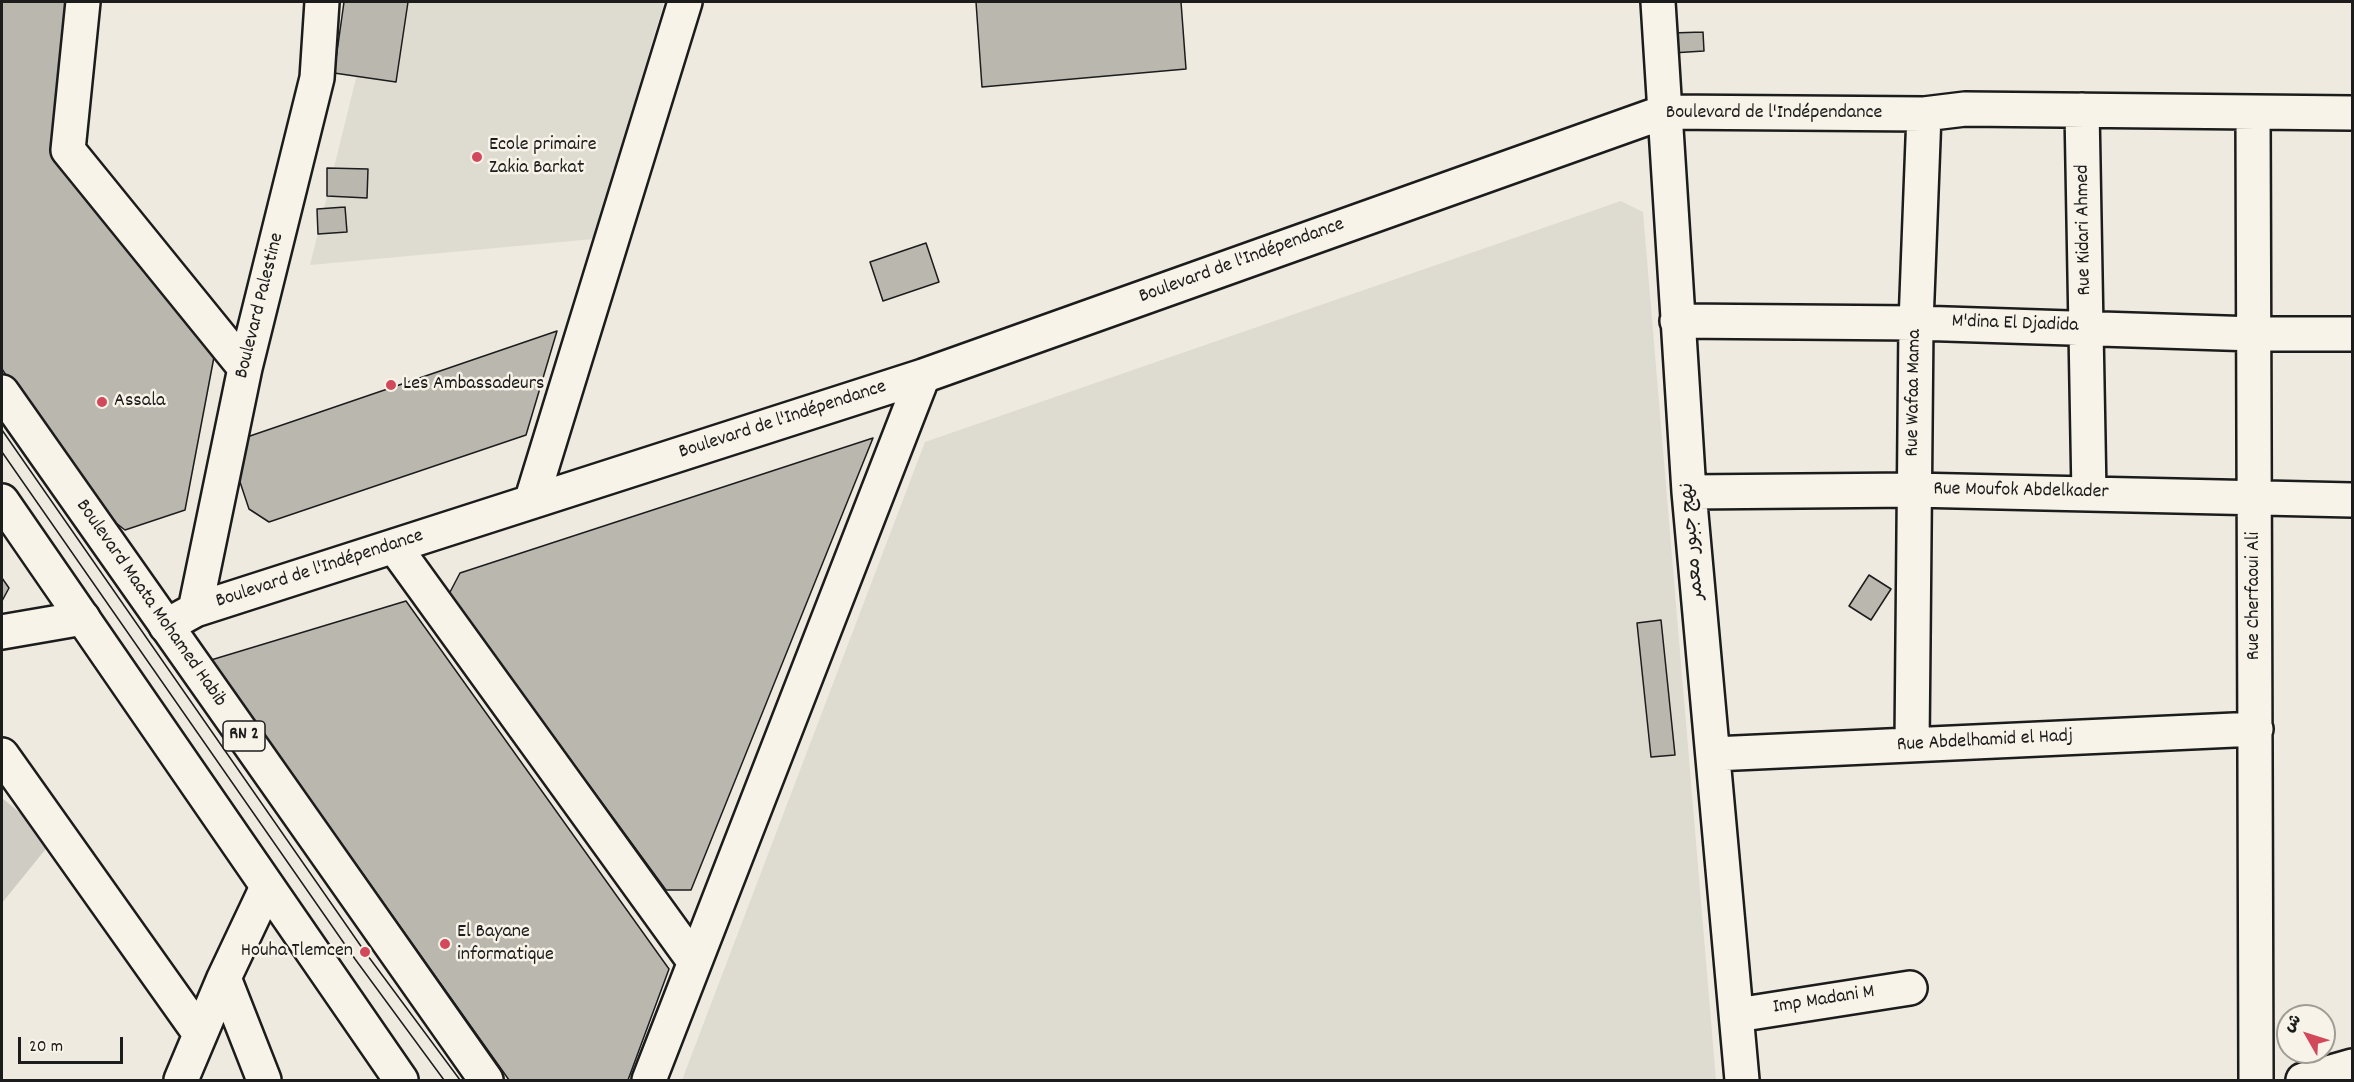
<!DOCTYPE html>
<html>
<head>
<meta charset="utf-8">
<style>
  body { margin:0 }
  #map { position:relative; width:2354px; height:1082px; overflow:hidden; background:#eeeae0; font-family:Dekko,"Playpen Sans Arabic",sans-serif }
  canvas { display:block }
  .frame { position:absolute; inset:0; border:3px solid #1c1c1c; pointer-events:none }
  .north { position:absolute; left:2276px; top:1004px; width:60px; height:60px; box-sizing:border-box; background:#f7f3e8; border:2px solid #9f9d96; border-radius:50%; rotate:309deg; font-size:16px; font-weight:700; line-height:24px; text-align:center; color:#1c1c1c }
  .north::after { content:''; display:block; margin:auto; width:21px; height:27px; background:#d1495b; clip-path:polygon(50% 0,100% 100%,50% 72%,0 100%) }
  .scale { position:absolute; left:18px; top:1037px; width:105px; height:27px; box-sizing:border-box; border:3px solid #1c1c1c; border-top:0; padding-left:8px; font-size:18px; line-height:21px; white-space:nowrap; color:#1c1c1c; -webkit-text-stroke:4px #f7f3e8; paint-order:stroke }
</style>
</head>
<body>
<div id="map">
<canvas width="2354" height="1082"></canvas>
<div class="frame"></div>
<div class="north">ش</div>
<div class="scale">20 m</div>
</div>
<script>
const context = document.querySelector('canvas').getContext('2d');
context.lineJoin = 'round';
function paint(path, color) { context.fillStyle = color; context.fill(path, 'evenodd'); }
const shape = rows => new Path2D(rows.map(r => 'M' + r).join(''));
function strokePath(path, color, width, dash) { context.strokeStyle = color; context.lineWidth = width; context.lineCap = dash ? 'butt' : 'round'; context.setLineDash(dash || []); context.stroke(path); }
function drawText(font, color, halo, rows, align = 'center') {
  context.font = font + ' Dekko,"Playpen Sans Arabic",sans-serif'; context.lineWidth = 5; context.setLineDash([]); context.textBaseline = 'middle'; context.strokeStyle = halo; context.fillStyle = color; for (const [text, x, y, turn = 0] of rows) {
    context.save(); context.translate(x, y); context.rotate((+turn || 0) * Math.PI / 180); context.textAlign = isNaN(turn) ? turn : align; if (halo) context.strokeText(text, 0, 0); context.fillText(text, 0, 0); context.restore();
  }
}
const built = shape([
  [362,2,664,2,594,239,310,265,357,74],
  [1621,201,1643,212,1716,1080,682,1080,925,442]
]);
const green = shape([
  [2,798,53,840,2,903]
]);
const building = shape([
  [2,2,70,2,54,157,214,357,185,510,125,530,89,502,2,369,2,2],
  [344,2,408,2,396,82,334,73,344,2],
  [976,2,1181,2,1186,69,982,87,976,2],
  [1703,32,1704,51,1672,53,1671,33,1703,32],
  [327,168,368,169,367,198,327,196,327,168],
  [345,207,347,232,318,234,317,209,345,207],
  [926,243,939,282,883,301,870,262,926,243],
  [557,331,526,435,269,522,249,509,238,476,247,437,557,331],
  [873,438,691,890,666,890,449,594,460,573,873,438],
  [1869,575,1891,589,1871,620,1849,606,1869,575],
  [2,578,9,588,2,601,2,578],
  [406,601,669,969,628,1080,509,1080,211,660,406,601],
  [1661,620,1675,755,1651,757,1637,623,1661,620]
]);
const minor = shape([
  [83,2,68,150,245,368],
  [1658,2,1689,492,1742,1080],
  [2082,110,2089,494],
  [2253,112,2256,1080],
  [1677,321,1916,323,2255,334,2352,334],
  [1689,492,1913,490,2352,500],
  [531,502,685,2],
  [394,546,694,961],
  [195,610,245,368,317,78,322,2],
  [166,626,195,610,923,376,1664,112,1924,114,1965,109,2352,113],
  [2,632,83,618],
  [1912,745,1916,323,1924,114],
  [1714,754,2256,729],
  [2,755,200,1034],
  [224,978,264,1080],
  [1737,1015,1910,988],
  [181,1080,224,978,267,887],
  [649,1080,923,376],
  [2303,1080,2352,1066]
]);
const major = shape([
  [2,392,486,1080],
  [2,501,401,1080]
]);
const tram = shape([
  [2,430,365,952,460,1080],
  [2,452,355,959,444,1080]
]);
const markers = [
  [477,157,6,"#d1495b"],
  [391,385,6,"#d1495b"],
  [102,402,6,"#d1495b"],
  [445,944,6,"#d1495b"],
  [365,952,6,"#d1495b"]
];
const shields = [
  [244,736,42]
];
const shieldNames = [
  ["RN 2",244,736]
];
const streetNames = [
  ["Boulevard de l'Indépendance",1774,114],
  ["Rue Kidari Ahmed",2085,230,-91],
  ["Boulevard de l'Indépendance",1242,262,-20],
  ["Boulevard Palestine",261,306,-76],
  ["M'dina El Djadida",2015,325,2],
  ["Rue Wafaa Mama",1915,393,-89],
  ["Boulevard de l'Indépendance",783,421,-18],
  ["Rue Moufok Abdelkader",2021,492,1],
  ["نهج جبور معمر",1694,541,-95],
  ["Boulevard de l'Indépendance",320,570,-18],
  ["Rue Cherfaoui Ali",2255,596,-90],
  ["Boulevard Maata Mohamed Habib",150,604,55],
  ["Rue Abdelhamid el Hadj",1985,742,-3],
  ["Imp Madani M",1824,1001,-9]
];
const poiNames = [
  ["Ecole primaire",489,146],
  ["Zakia Barkat",489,169],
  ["Les Ambassadeurs",403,385],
  ["Assala",114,402],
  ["El Bayane",457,933],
  ["informatique",457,956],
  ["Houha Tlemcen",353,952,"right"]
];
paint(built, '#dedbd1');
paint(green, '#cfccc3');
paint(building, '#bab7af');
strokePath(building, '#1c1c1c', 1.5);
strokePath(minor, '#1c1c1c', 38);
strokePath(major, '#1c1c1c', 38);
strokePath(minor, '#f7f3e8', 33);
strokePath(major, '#f7f3e8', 33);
strokePath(tram, '#1c1c1c', 1.5);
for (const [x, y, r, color] of markers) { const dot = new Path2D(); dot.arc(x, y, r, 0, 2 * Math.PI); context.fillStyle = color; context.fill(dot); strokePath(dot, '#f7f3e8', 2); }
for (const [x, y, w] of shields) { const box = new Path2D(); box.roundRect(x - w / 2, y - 15, w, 30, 4.5); context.fillStyle = '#f7f3e8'; context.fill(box); strokePath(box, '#1c1c1c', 1.5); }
drawText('bold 18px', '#1c1c1c', null, shieldNames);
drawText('20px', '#1c1c1c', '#f7f3e8', streetNames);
drawText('20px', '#1c1c1c', '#f7f3e8', poiNames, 'left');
</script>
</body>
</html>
